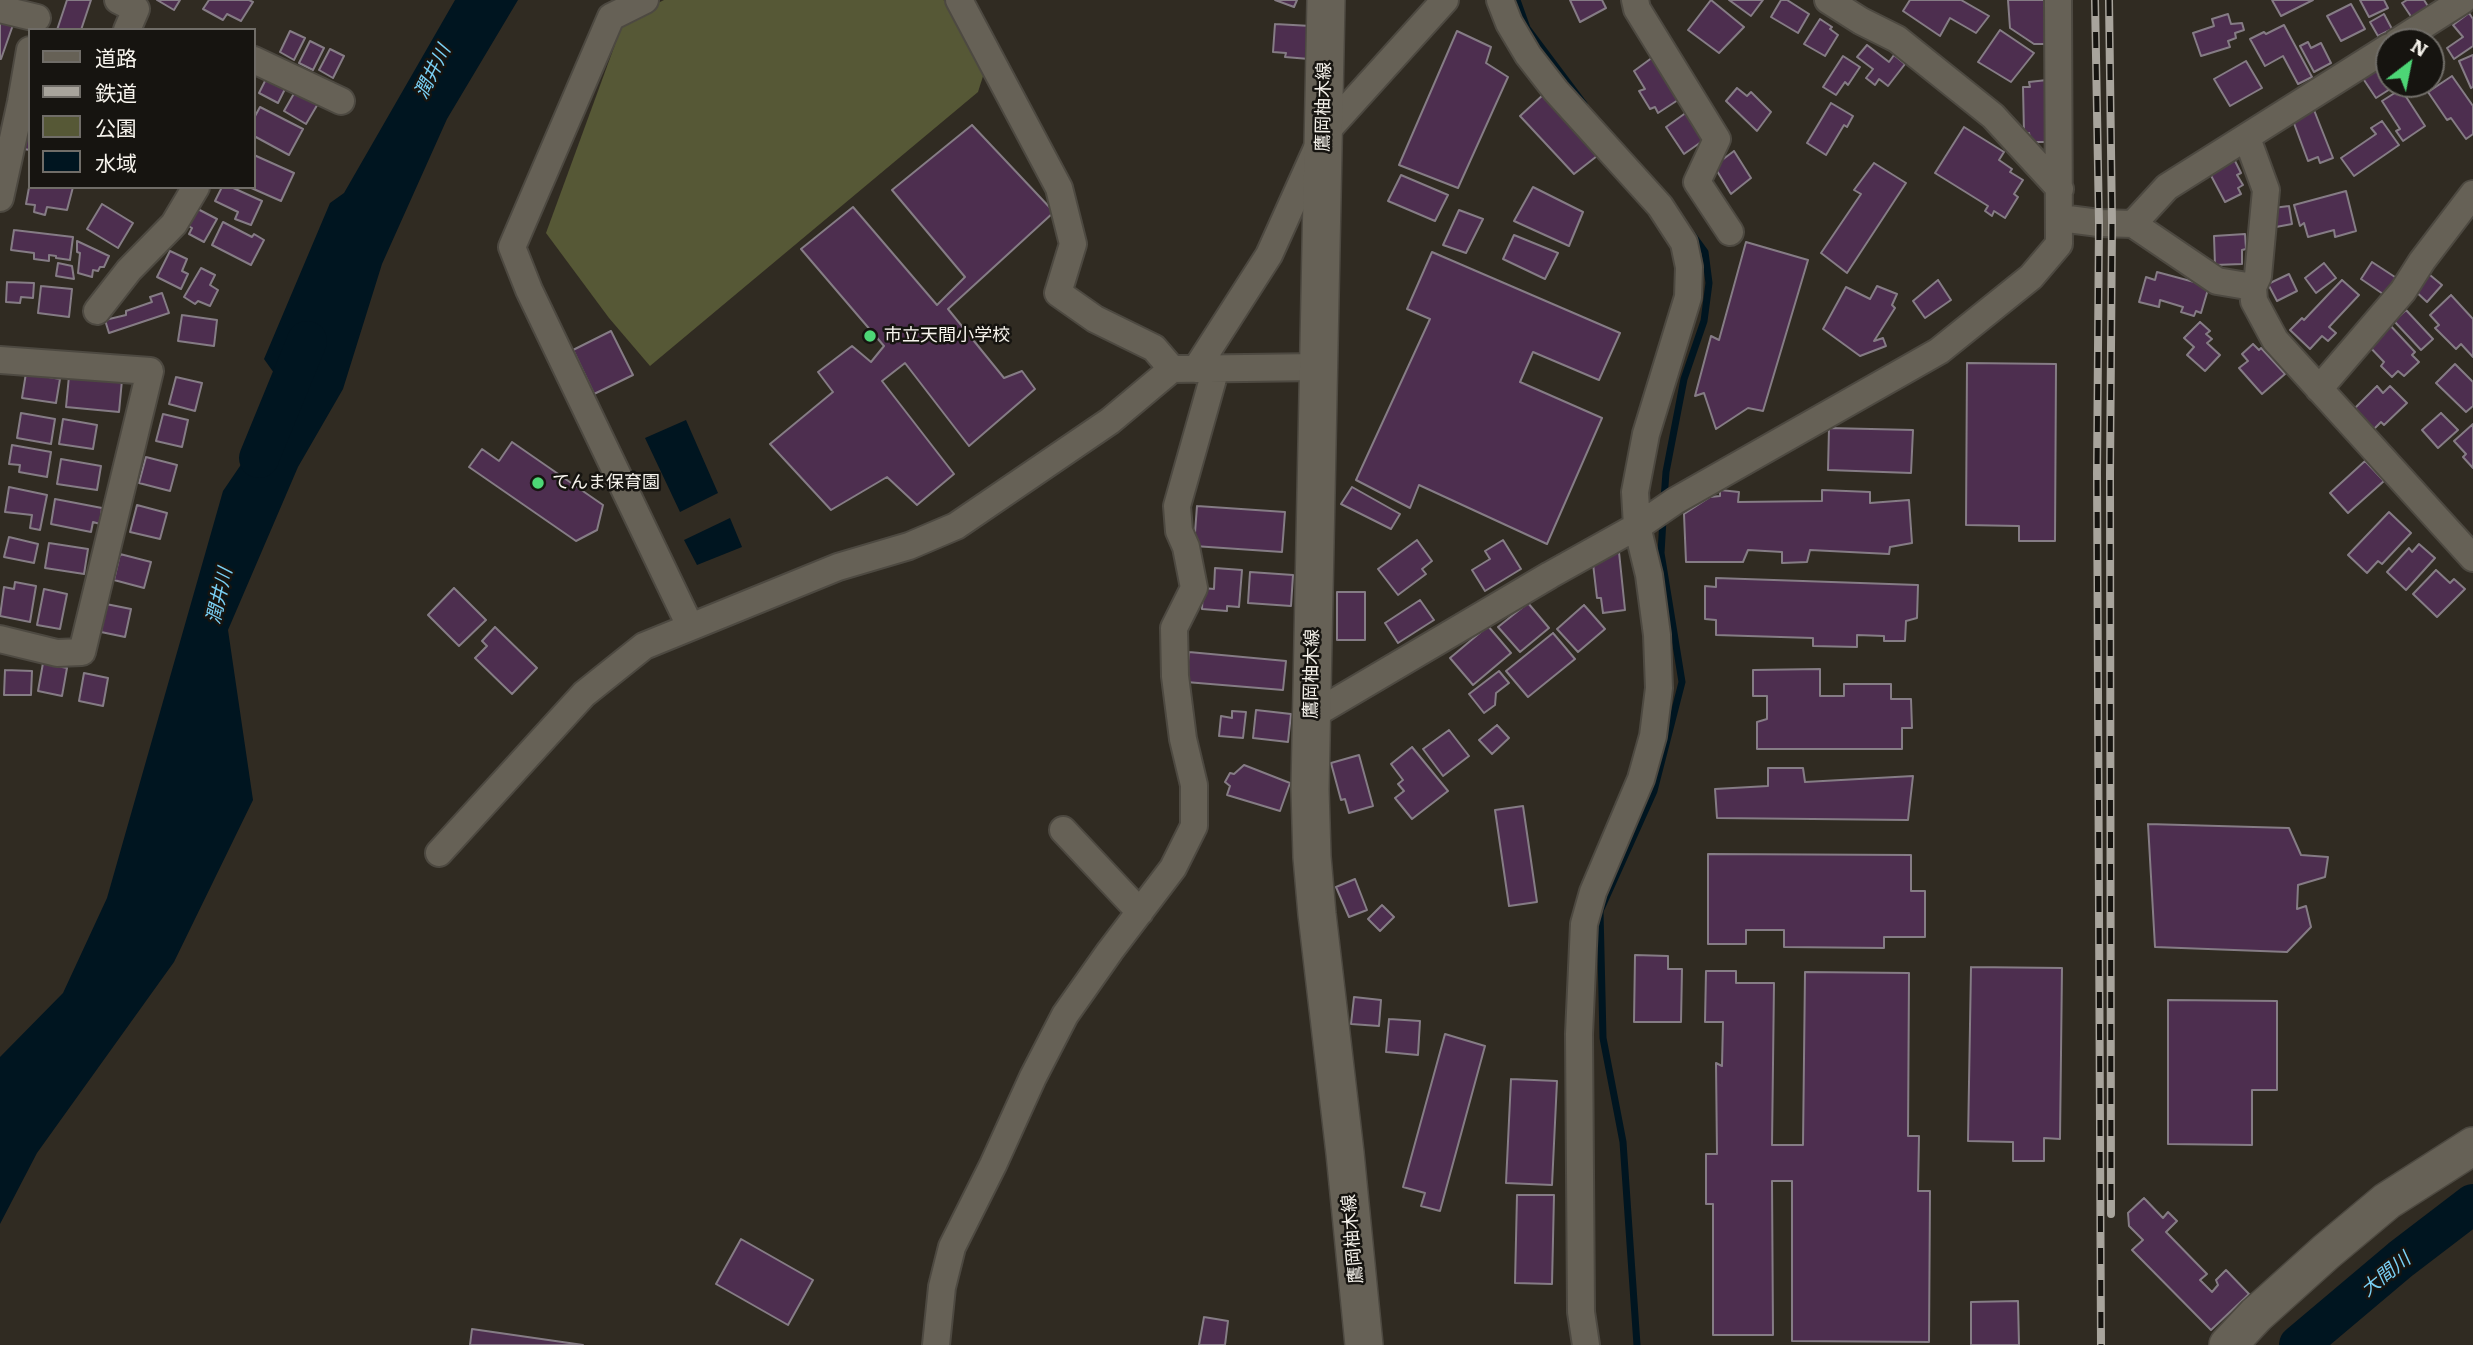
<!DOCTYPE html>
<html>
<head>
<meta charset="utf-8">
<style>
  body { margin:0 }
  #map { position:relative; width:2473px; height:1345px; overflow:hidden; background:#302b22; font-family:Literata,"Noto Sans JP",serif }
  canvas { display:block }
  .legend { position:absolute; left:28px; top:28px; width:228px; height:161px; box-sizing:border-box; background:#161410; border:2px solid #706d68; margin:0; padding:9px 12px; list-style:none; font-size:21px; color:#f6f3ec }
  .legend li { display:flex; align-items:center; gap:14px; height:35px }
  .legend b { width:35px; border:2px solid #706d68 }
  .north { position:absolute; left:2375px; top:28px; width:70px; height:70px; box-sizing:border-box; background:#161410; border:2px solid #706d68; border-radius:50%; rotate:32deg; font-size:19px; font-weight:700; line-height:28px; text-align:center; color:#f6f3ec }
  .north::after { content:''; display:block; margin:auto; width:24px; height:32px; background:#4dd676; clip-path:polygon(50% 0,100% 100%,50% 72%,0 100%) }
</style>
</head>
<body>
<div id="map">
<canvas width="2473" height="1345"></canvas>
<ul class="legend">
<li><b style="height:9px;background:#666156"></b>道路</li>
<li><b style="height:9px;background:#a8a49c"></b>鉄道</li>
<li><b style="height:19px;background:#565836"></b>公園</li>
<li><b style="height:19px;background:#001520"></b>水域</li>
</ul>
<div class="north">N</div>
</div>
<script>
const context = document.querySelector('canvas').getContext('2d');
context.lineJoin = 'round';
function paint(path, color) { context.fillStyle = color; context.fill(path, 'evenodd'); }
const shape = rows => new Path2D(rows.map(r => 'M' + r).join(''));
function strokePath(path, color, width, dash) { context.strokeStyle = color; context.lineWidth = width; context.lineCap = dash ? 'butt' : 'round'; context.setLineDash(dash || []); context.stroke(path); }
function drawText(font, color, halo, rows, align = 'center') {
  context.font = font + ' Literata,"Noto Sans JP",serif'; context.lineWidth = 5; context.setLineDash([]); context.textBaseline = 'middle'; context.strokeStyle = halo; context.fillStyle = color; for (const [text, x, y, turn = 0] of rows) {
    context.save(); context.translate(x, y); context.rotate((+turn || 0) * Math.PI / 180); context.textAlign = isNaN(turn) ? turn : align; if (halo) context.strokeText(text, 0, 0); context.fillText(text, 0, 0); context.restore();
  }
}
const green = shape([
  [664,0,943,0,947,1,984,73,978,92,650,366,609,318,546,233,624,20]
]);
const water = shape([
  [455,0,518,0,447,119,382,264,343,389,298,467,228,630,253,800,174,962,37,1153,0,1224,0,1057,63,993,107,898,223,491,289,394,264,359,330,203,344,193],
  [686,420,718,493,680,512,645,438],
  [730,518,742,547,697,565,684,540]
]);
const stream = shape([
  [1517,0,1527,28,1584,104],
  [1664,500,1666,472,1684,379,1704,321,1709,283,1705,252,1692,234],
  [1637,1345,1623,1142,1603,1038,1600,911,1654,791,1682,682,1661,553,1663,519]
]);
const river = shape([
  [259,458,307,341],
  [2299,1345,2401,1259,2473,1204]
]);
const building = shape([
  [67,0,91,0,81,30,57,30,67,0],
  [157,0,180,0,174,10,157,0],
  [209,0,249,0,253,2,241,21,227,14,223,20,203,9,209,0],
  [1275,0,1297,0,1294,7,1275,0],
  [1570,0,1602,0,1606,8,1580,22,1570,0],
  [1711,0,1744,27,1719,53,1688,30,1711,0],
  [1729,0,1763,0,1751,16,1729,0],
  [1781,0,1787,0,1809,14,1798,33,1771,17,1781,0],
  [1910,0,1961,0,1989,16,1976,33,1950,18,1940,36,1903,11,1910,0],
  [2008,0,2046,0,2045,44,2034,44,2010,28,2008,0],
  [2272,0,2313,0,2281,16,2272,0],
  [2360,0,2384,0,2388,8,2369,17,2360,0],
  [2407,0,2424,0,2431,11,2414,21,2402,3,2407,0],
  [2351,4,2365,29,2341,41,2327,16,2351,4],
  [2469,13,2473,19,2473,46,2454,59,2447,48,2463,37,2453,25,2469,13],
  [2228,14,2231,24,2242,23,2244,30,2235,33,2236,38,2228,41,2230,47,2201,56,2193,33,2214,26,2212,19,2228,14],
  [2384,14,2392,29,2378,36,2370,22,2384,14],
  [0,17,14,22,1,59,0,59,0,17],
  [1820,19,1832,27,1830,29,1838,35,1825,56,1804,44,1820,19],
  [1275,24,1311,26,1309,59,1285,57,1286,53,1273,52,1275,24],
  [2284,25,2312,77,2298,84,2283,56,2265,66,2250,39,2264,32,2266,34,2284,25],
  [2000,30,2034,53,2011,82,1978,62,2000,30],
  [290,31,305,38,294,60,280,52,290,31],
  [1457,31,1491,47,1486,63,1508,77,1458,188,1399,165,1457,31],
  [310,41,324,48,313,70,299,63,310,41],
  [2308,42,2311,48,2321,43,2331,63,2314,72,2300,46,2308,42],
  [1867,45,1889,62,1894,55,1905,64,1888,86,1879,79,1875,85,1866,78,1873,69,1857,57,1867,45],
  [330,49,344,56,333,78,319,70,330,49],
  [2473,55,2473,87,2471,88,2459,61,2473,55],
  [1843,56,1860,67,1848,85,1845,82,1836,95,1823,87,1843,56],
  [1653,57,1678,100,1658,113,1655,107,1650,109,1639,91,1645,89,1634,71,1653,57],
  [2246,61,2262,88,2230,106,2214,79,2246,61],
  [2376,63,2381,69,2386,65,2389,70,2389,84,2398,84,2376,98,2360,74,2376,63],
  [268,75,287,85,278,103,259,93,268,75],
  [2452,76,2473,106,2473,134,2466,139,2451,118,2447,120,2428,92,2452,76],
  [2047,80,2048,142,2031,142,2029,133,2024,133,2023,87,2030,87,2029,82,2047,80],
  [1737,88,1747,96,1751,92,1771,112,1757,131,1726,101,1737,88],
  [2401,89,2425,126,2403,141,2396,131,2400,129,2382,101,2401,89],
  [296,90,319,102,306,124,284,111,296,90],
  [1544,94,1597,156,1574,174,1520,116,1544,94],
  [1831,103,1853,116,1847,127,1844,125,1826,155,1807,143,1831,103],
  [260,107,303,129,289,155,254,136,254,118,260,107],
  [2314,110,2333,158,2320,163,2318,157,2308,161,2292,118,2314,110],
  [1687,112,1704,140,1684,154,1666,127,1687,112],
  [2382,121,2399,145,2354,176,2341,158,2376,134,2371,128,2382,121],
  [972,125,1054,212,948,309,1004,378,1022,371,1035,389,969,446,905,363,882,381,954,474,917,505,887,477,831,510,770,444,833,392,818,372,852,346,871,362,884,346,801,249,853,207,937,305,965,277,892,190,972,125],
  [30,127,30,150,24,149,30,127],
  [1964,127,2004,152,1999,160,2012,169,2010,172,2023,180,2014,194,2018,197,2005,218,1994,211,1992,216,1985,211,1988,206,1935,173,1964,127],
  [1734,151,1751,178,1731,194,1714,166,1734,151],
  [254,155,294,173,281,201,249,187,254,187,254,155],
  [2232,155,2241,173,2237,175,2243,185,2238,188,2241,194,2225,202,2207,168,2232,155],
  [1874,163,1906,183,1847,273,1821,253,1861,194,1854,190,1874,163],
  [1401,175,1448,195,1435,221,1388,201,1401,175],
  [30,182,30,187,73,187,67,210,47,207,45,215,34,212,35,205,26,204,30,182],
  [222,187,231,187,262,201,251,225,235,219,238,212,215,201,222,187],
  [1533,187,1583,212,1569,246,1514,221,1533,187],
  [2346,191,2356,231,2335,237,2334,230,2308,237,2304,223,2300,226,2294,205,2346,191],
  [102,204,133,223,118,248,87,229,102,204],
  [192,206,217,219,204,242,189,234,192,228,183,223,192,206],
  [2289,206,2292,224,2276,227,2273,208,2289,206],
  [1459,210,1483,219,1466,253,1443,245,1459,210],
  [223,222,252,237,254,234,264,240,251,265,212,245,223,222],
  [14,230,73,237,70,260,56,258,56,256,49,255,49,261,34,259,34,253,11,250,14,230],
  [2245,234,2246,249,2242,250,2242,264,2215,265,2214,236,2245,234],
  [1514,235,1558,253,1545,279,1503,259,1514,235],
  [77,241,109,256,104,267,100,267,98,271,93,270,92,277,78,273,80,253,77,252,77,241],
  [1746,242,1808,260,1763,411,1748,408,1716,429,1704,393,1695,396,1711,336,1719,340,1746,242],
  [170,251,187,259,182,271,188,274,181,289,157,277,170,251],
  [1432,252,1620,333,1599,380,1533,352,1520,382,1602,418,1547,544,1419,485,1410,508,1356,480,1430,319,1407,309,1432,252],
  [2372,262,2398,279,2386,296,2361,279,2372,262],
  [58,263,72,266,74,279,56,276,58,263],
  [2324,263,2336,278,2316,293,2305,278,2324,263],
  [201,268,215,275,210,285,218,290,210,306,198,301,195,304,184,297,201,268],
  [2424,270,2442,285,2427,302,2412,288,2424,270],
  [2157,272,2209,286,2201,313,2196,311,2194,316,2181,312,2183,307,2160,300,2159,307,2139,302,2146,277,2155,280,2157,272],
  [2289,274,2297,291,2277,301,2268,284,2289,274],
  [1938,280,1951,300,1925,318,1913,301,1938,280],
  [2342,280,2359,295,2329,327,2336,333,2328,341,2322,336,2310,349,2290,330,2302,318,2304,320,2342,280],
  [7,282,34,283,33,298,21,297,20,303,6,302,7,282],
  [41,286,72,289,69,317,38,313,41,286],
  [1877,286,1897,294,1892,305,1895,308,1874,341,1883,338,1886,346,1860,356,1823,329,1846,287,1870,299,1877,286],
  [162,293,169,313,109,333,105,320,126,315,126,311,152,302,150,297,162,293],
  [2451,295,2473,319,2473,357,2461,344,2456,349,2435,328,2439,325,2430,315,2451,295],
  [2406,310,2433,339,2421,350,2394,321,2406,310],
  [182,315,217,320,214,346,178,341,182,315],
  [2200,322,2210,331,2206,334,2212,339,2207,343,2220,355,2205,371,2187,355,2194,347,2184,338,2200,322],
  [2388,323,2415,352,2412,355,2419,362,2404,376,2398,371,2392,377,2381,366,2384,362,2367,344,2388,323],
  [611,331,633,375,594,394,573,350,611,331],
  [2253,344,2259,350,2261,348,2285,374,2262,394,2239,368,2248,361,2242,354,2253,344],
  [1967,363,2056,364,2055,541,2019,541,2019,526,1966,525,1967,363],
  [2455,364,2473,382,2473,406,2466,412,2436,383,2455,364],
  [26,373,60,379,56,403,22,398,26,373],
  [69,376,122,380,119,412,66,407,69,376],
  [176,377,202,383,195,411,169,404,176,377],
  [2377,386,2383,393,2390,386,2407,403,2384,425,2381,422,2371,432,2351,412,2377,386],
  [21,413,55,419,51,444,17,438,21,413],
  [2441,413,2458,430,2438,448,2422,430,2441,413],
  [163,414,188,420,182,447,156,441,163,414],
  [63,419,97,425,93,449,59,444,63,419],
  [2473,424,2473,468,2463,457,2466,454,2454,441,2473,424],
  [1829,428,1913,430,1911,473,1828,470,1829,428],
  [512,442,603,505,597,530,576,541,469,467,482,449,499,461,512,442],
  [12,445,51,452,47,477,19,472,20,465,9,464,12,445],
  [146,457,177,465,170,491,139,483,146,457],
  [61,459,101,466,97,490,57,484,61,459],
  [2365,461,2384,481,2348,513,2330,493,2365,461],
  [9,487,47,495,40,530,30,528,32,515,5,512,9,487],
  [1352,487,1400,514,1391,529,1341,504,1352,487],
  [1720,490,1739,492,1738,502,1822,501,1822,490,1870,492,1870,503,1909,500,1912,543,1890,547,1889,554,1810,550,1807,562,1782,563,1782,552,1748,550,1743,562,1686,562,1684,514,1710,497,1720,496,1720,490],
  [55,499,102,508,100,524,93,522,91,532,51,524,55,499],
  [137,505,167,513,160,539,130,532,137,505],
  [1197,506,1285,512,1282,552,1194,546,1197,506],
  [2389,512,2411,533,2382,564,2378,561,2367,573,2348,555,2389,512],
  [9,537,38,544,34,563,4,557,9,537],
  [1417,540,1432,561,1422,569,1426,574,1398,595,1378,569,1417,540],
  [1503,540,1521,569,1485,591,1472,570,1490,559,1485,551,1503,540],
  [49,543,88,549,84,574,45,568,49,543],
  [2419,544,2435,558,2406,590,2387,572,2409,548,2412,552,2419,544],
  [1619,552,1625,610,1603,613,1601,598,1597,598,1592,555,1619,552],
  [120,554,151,562,144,588,114,580,120,554],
  [1215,568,1242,570,1239,607,1227,606,1227,611,1202,609,1203,588,1214,589,1215,568],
  [2436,570,2450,583,2454,579,2465,589,2437,617,2413,594,2436,570],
  [1250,572,1293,575,1291,606,1248,603,1250,572],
  [1716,578,1918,585,1917,618,1906,621,1905,641,1884,641,1884,636,1857,635,1857,647,1813,646,1813,638,1716,635,1716,620,1705,619,1705,586,1716,587,1716,578],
  [15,582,36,586,30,622,0,616,4,587,14,589,15,582],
  [454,588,486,620,459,646,428,615,454,588],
  [44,589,67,594,60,629,37,625,44,589],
  [1337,592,1365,592,1365,640,1337,640,1337,592],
  [1420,600,1434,620,1398,643,1385,623,1420,600],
  [1528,603,1549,628,1520,652,1498,627,1528,603],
  [106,604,131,609,125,637,101,632,106,604],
  [1584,605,1605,629,1578,652,1557,629,1584,605],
  [1488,626,1511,653,1473,685,1450,658,1488,626],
  [495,627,537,668,512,694,475,658,487,646,482,641,495,627],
  [1553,633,1575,659,1528,697,1506,671,1553,633],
  [1189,652,1286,661,1283,690,1186,682,1189,652],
  [43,663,67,668,62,696,38,691,43,663],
  [1820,669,1820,696,1844,696,1844,684,1891,684,1891,699,1911,699,1912,728,1902,728,1902,749,1757,749,1757,722,1767,719,1767,696,1753,696,1753,670,1820,669],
  [5,670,32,671,31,695,4,695,5,670],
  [1499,671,1509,683,1496,693,1495,705,1484,713,1469,694,1499,671],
  [84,673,108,678,103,706,79,701,84,673],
  [1256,710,1291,714,1288,742,1253,738,1256,710],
  [1232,711,1246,712,1243,738,1219,736,1221,716,1232,718,1232,711],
  [1497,725,1509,738,1492,754,1479,740,1497,725],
  [1449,730,1469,756,1443,776,1423,749,1449,730],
  [1412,747,1448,791,1412,819,1395,798,1404,791,1398,784,1403,780,1391,764,1412,747],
  [1359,755,1373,806,1349,813,1345,799,1341,800,1331,763,1359,755],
  [1244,765,1290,783,1280,811,1227,795,1230,786,1225,782,1230,773,1234,774,1244,765],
  [1768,768,1803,768,1805,782,1913,776,1908,820,1717,818,1715,789,1768,786,1768,768],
  [1523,806,1537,902,1509,906,1495,810,1523,806],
  [2148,824,2289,828,2301,855,2328,857,2325,877,2298,885,2297,909,2306,906,2311,927,2287,952,2155,947,2148,824],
  [1708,854,1911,855,1911,891,1925,891,1925,937,1884,937,1884,948,1784,947,1784,930,1746,930,1746,944,1708,944,1708,854],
  [1355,879,1367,910,1349,917,1336,887,1355,879],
  [1382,905,1394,917,1380,931,1368,919,1382,905],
  [1635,955,1668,956,1668,969,1682,969,1681,1022,1634,1022,1635,955],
  [1971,967,2062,968,2060,1139,2044,1138,2044,1161,2013,1161,2013,1142,1968,1141,1971,967],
  [1706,971,1736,971,1736,983,1774,983,1772,1145,1803,1145,1805,972,1909,973,1908,1136,1919,1136,1918,1191,1930,1191,1929,1342,1792,1341,1792,1181,1772,1181,1773,1335,1713,1335,1713,1204,1706,1204,1706,1154,1717,1154,1716,1063,1722,1066,1723,1022,1705,1022,1706,971],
  [1354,997,1381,1000,1379,1026,1351,1024,1354,997],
  [2168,1000,2277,1001,2277,1090,2252,1090,2252,1145,2168,1144,2168,1000],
  [1389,1019,1420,1021,1418,1055,1386,1052,1389,1019],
  [1445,1034,1485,1046,1440,1211,1421,1206,1425,1193,1403,1187,1445,1034],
  [1511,1079,1557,1081,1552,1185,1506,1183,1511,1079],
  [1517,1195,1554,1195,1552,1284,1515,1283,1517,1195],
  [2144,1198,2163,1218,2168,1212,2177,1221,2166,1232,2207,1274,2200,1280,2212,1292,2218,1285,2216,1280,2226,1270,2249,1294,2211,1330,2132,1250,2143,1240,2129,1226,2128,1213,2144,1198],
  [741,1239,813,1280,788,1325,716,1284,741,1239],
  [2018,1301,2019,1345,1971,1345,1971,1302,2018,1301],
  [1204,1317,1228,1321,1225,1345,1199,1345,1204,1317],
  [472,1329,583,1345,470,1345,472,1329]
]);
const street = shape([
  [118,0,136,9,127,30],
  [645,0,611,17,512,247,529,290,690,626],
  [959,0,1059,188,1073,244,1058,293,1095,319,1154,348,1172,369],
  [1500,0,1509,23,1528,55,1556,91,1660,206,1684,243,1689,267,1688,297,1646,434,1635,492,1637,526,1649,575,1657,635,1659,688,1653,736,1641,779,1593,892,1584,924,1579,1034,1581,1312,1586,1345],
  [1635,0,1637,9,1717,139,1697,182,1730,232],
  [1828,0,1861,21,1897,39,1993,116,2060,189],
  [0,9,37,18],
  [2397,42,2463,0],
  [254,60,341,101],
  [2247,138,2266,190,2258,276,2253,287,2254,301,2275,340,2473,558],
  [0,198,21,102,30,50],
  [2060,218,2099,223,2133,224,2167,187,2389,47],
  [2133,224,2217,281,2253,287],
  [97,311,129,270,174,224,196,187],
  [0,360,150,371,82,652,57,653,0,639],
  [1196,369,1269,255,1323,135,1445,0],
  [2319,389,2403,291,2422,261,2473,194],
  [1311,716,1550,575,1643,523,1675,501,1939,351,2031,277,2059,244,2058,0],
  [1063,830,1140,912],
  [439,853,584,694,644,646,838,567,909,546,956,526,1110,421,1172,369,1319,367],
  [936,1345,942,1287,952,1247,993,1165,1033,1077,1065,1015,1110,951,1173,868,1194,826,1194,785,1183,739,1175,676,1174,628,1194,588,1186,547,1179,531,1177,506,1216,368]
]);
const secondary = shape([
  [1326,0,1310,789,1312,857,1317,914,1345,1153,1364,1345],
  [2228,1345,2256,1315,2326,1252,2387,1201,2473,1146]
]);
const rail = shape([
  [2095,0,2099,223,2097,473,2101,1345],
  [2109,0,2112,223,2110,473,2111,1214]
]);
const markers = [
  [870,336,7,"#4dd676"],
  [538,483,7,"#4dd676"]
];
const streetNames = [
  ["鷹岡柚木線",1324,107,-89],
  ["鷹岡柚木線",1312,674,-89],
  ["鷹岡柚木線",1353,1239,-95]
];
const poiNames = [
  ["市立天間小学校",884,336],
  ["てんま保育園",552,483]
];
const waterNames = [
  ["潤井川",433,72,-64],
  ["潤井川",220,596,-77],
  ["大間川",2386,1275,-39]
];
paint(green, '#565836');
paint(water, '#001520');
strokePath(stream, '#001520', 7);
strokePath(river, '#001520', 40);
paint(building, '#4d2e4f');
strokePath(building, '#857c85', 2);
strokePath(street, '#4d4941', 30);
strokePath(secondary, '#4d4941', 40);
strokePath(street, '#666156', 26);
strokePath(secondary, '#666156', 37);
strokePath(rail, '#a8a49c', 8);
strokePath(rail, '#161410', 5, [16]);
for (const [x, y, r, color] of markers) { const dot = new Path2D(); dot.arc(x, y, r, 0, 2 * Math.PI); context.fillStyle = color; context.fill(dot); strokePath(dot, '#161410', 2.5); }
drawText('18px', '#f6f3ec', '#161410', streetNames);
drawText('18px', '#f6f3ec', '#161410', poiNames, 'left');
drawText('italic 19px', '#7ad0f5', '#161410', waterNames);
</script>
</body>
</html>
